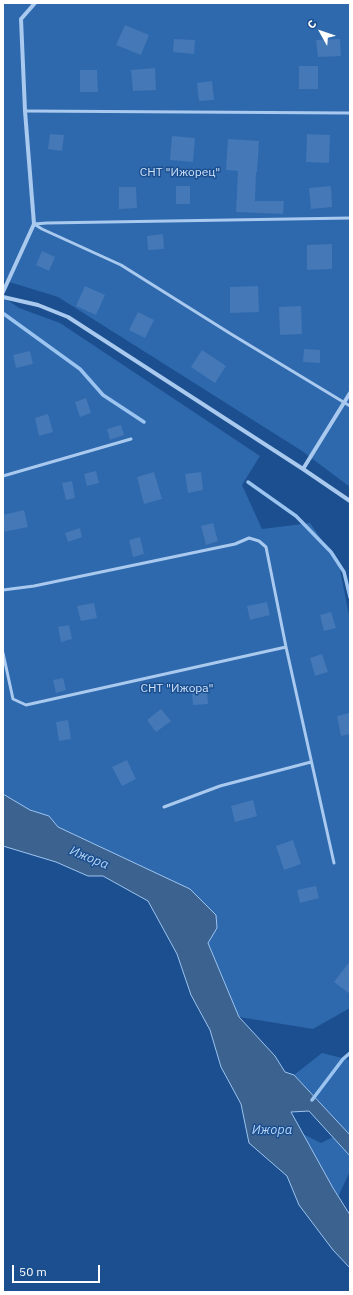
<!DOCTYPE html>
<html>
<head>
<meta charset="utf-8">
<style>
  body { margin:0 }
  #map { position:relative; width:353px; height:1295px; overflow:hidden; background:#1b4f8f; font-family:"IBM Plex Sans",sans-serif }
  canvas { display:block }
  .frame { position:absolute; inset:0; border:4px solid #fff; pointer-events:none }
  .north { position:absolute; left:301px; top:12px; width:40px; height:40px; -webkit-text-stroke:3px #1b4f8f; paint-order:stroke; rotate:310deg; font-size:11px; font-weight:700; line-height:16px; text-align:center; color:#fff }
  .north::after { content:''; display:block; margin:auto; width:14px; height:18px; background:#fff; clip-path:polygon(50% 0,100% 100%,50% 72%,0 100%) }
  .scale { position:absolute; left:12px; top:1265px; width:88px; height:18px; box-sizing:border-box; border:2px solid #fff; border-top:0; padding-left:5px; font-size:12px; line-height:14px; white-space:nowrap; color:#fff; -webkit-text-stroke:3px #1b4f8f; paint-order:stroke }
</style>
</head>
<body>
<div id="map">
<canvas width="353" height="1295"></canvas>
<div class="frame"></div>
<div class="north">С</div>
<div class="scale">50 m</div>
</div>
<script>
const context = document.querySelector('canvas').getContext('2d');
context.lineJoin = 'round';
function paint(path, color) { context.fillStyle = color; context.fill(path, 'evenodd'); }
const shape = rows => new Path2D(rows.map(r => 'M' + r).join(''));
function strokePath(path, color, width, dash) { context.strokeStyle = color; context.lineWidth = width; context.lineCap = dash ? 'butt' : 'round'; context.setLineDash(dash || []); context.stroke(path); }
function drawText(font, color, halo, rows, align = 'center') {
  context.font = font + ' "IBM Plex Sans",sans-serif'; context.lineWidth = 3; context.setLineDash([]); context.textBaseline = 'middle'; context.strokeStyle = halo; context.fillStyle = color; for (const [text, x, y, turn = 0] of rows) {
    context.save(); context.translate(x, y); context.rotate((+turn || 0) * Math.PI / 180); context.textAlign = isNaN(turn) ? turn : align; if (halo) context.strokeText(text, 0, 0); context.fillText(text, 0, 0); context.restore();
  }
}
const green = shape([
  [3,3,350,3,350,487,302,451,58,297,3,280],
  [3,297,19,308,60,323,260,456,242,485,262,529,310,523,339,565,350,620,350,1008,313,1029,239,1017,208,943,217,928,58,827,49,816,30,810,3,794],
  [322,1053,350,1060,350,1135,294,1075],
  [303,1134,321,1143,333,1137,350,1156,350,1171,338,1197]
]);
const water = shape([
  [3,794,30,810,49,816,58,827,190,889,216,915,217,928,208,943,239,1017,275,1056,285,1072,294,1075,350,1135,350,1156,309,1111,291,1112,333,1188,350,1215,350,1268,333,1250,299,1205,287,1176,249,1143,241,1104,221,1067,210,1030,191,995,177,954,148,901,103,876,88,876,56,862,3,846,3,794]
]);
const stream = shape([
  [4,314,80,369,103,395,144,422],
  [248,482,296,516,331,552,344,572,350,597],
  [312,1100,343,1059,350,1053]
]);
const building = shape([
  [125,25,149,35,141,55,116,45],
  [174,39,195,40,194,54,173,52],
  [340,39,341,56,318,57,316,40],
  [299,66,318,66,318,89,299,89],
  [155,68,156,90,133,91,131,70],
  [80,70,97,70,98,92,80,92],
  [212,81,214,100,199,101,197,83],
  [50,134,64,135,62,151,48,149],
  [307,134,330,135,329,163,306,162],
  [172,136,195,138,193,162,170,160],
  [228,139,259,141,257,172,256,172,255,201,284,201,283,214,236,212,238,171,226,170],
  [176,186,190,186,190,204,176,204],
  [331,186,332,207,311,209,309,188],
  [119,187,136,187,137,208,119,209],
  [163,234,164,249,148,250,147,236],
  [332,244,332,269,307,270,307,245],
  [42,251,55,257,49,271,36,265],
  [85,286,105,295,96,315,76,306],
  [258,286,259,312,230,313,230,287],
  [301,306,302,334,280,335,279,307],
  [138,312,154,320,145,338,129,330],
  [304,349,320,350,320,363,303,362],
  [202,350,226,366,215,383,191,367],
  [30,351,33,364,16,368,13,355],
  [86,398,91,413,80,417,75,402],
  [48,414,53,432,39,436,35,418],
  [121,425,124,435,110,440,107,429],
  [96,471,99,483,87,486,84,474],
  [154,472,162,499,144,504,137,477],
  [201,472,203,490,188,493,185,474],
  [72,481,75,498,66,500,62,483],
  [24,510,28,527,3,532,3,515],
  [213,523,218,541,206,545,201,526],
  [80,528,82,537,68,542,65,533],
  [140,537,144,554,133,557,129,540],
  [267,602,270,615,250,620,247,606],
  [94,603,97,618,81,621,77,606],
  [331,612,336,628,324,631,320,615],
  [69,625,72,639,61,642,58,627],
  [322,654,328,672,315,676,310,658],
  [63,678,66,690,56,693,53,680],
  [207,691,208,704,193,705,192,693],
  [161,709,171,721,156,732,147,720],
  [349,713,350,718,350,734,341,736,337,716],
  [68,720,71,739,59,741,56,722],
  [127,760,136,779,122,786,112,767],
  [253,800,257,816,235,822,231,806],
  [293,840,301,864,284,870,276,846],
  [316,886,319,898,300,903,297,890],
  [350,961,350,994,334,982]
]);
const lane = shape([
  [25,111,350,113],
  [34,224,42,229,121,265,231,334,350,406],
  [34,224,47,223,350,218],
  [3,476,131,439],
  [3,590,34,586,235,544,249,538,259,541,266,547,286,647,334,863],
  [3,653,13,699,26,705,286,647],
  [164,807,220,786,311,762]
]);
const street = shape([
  [3,292,34,224,25,111,21,19,35,3],
  [3,297,38,305,68,317,303,469,350,501],
  [303,469,350,393]
]);
const parkNames = [
  ["СНТ \"Ижорец\"",180,173],
  ["СНТ \"Ижора\"",177,689]
];
const waterNames = [
  ["Ижора",89,858,22],
  ["Ижора",272,1130]
];
paint(green, '#2e69ad');
paint(water, '#3c6290');
strokePath(water, '#9cc4f0', 1);
strokePath(stream, '#9cc4f0', 3.5);
paint(building, '#4478b7');
strokePath(lane, '#a9c9ee', 3);
strokePath(street, '#a9c9ee', 4);
drawText('12px', '#cfe3fa', '#1b4f8f', parkNames);
drawText('italic 13px', '#b5d3f5', '#1b4f8f', waterNames);
</script>
</body>
</html>
